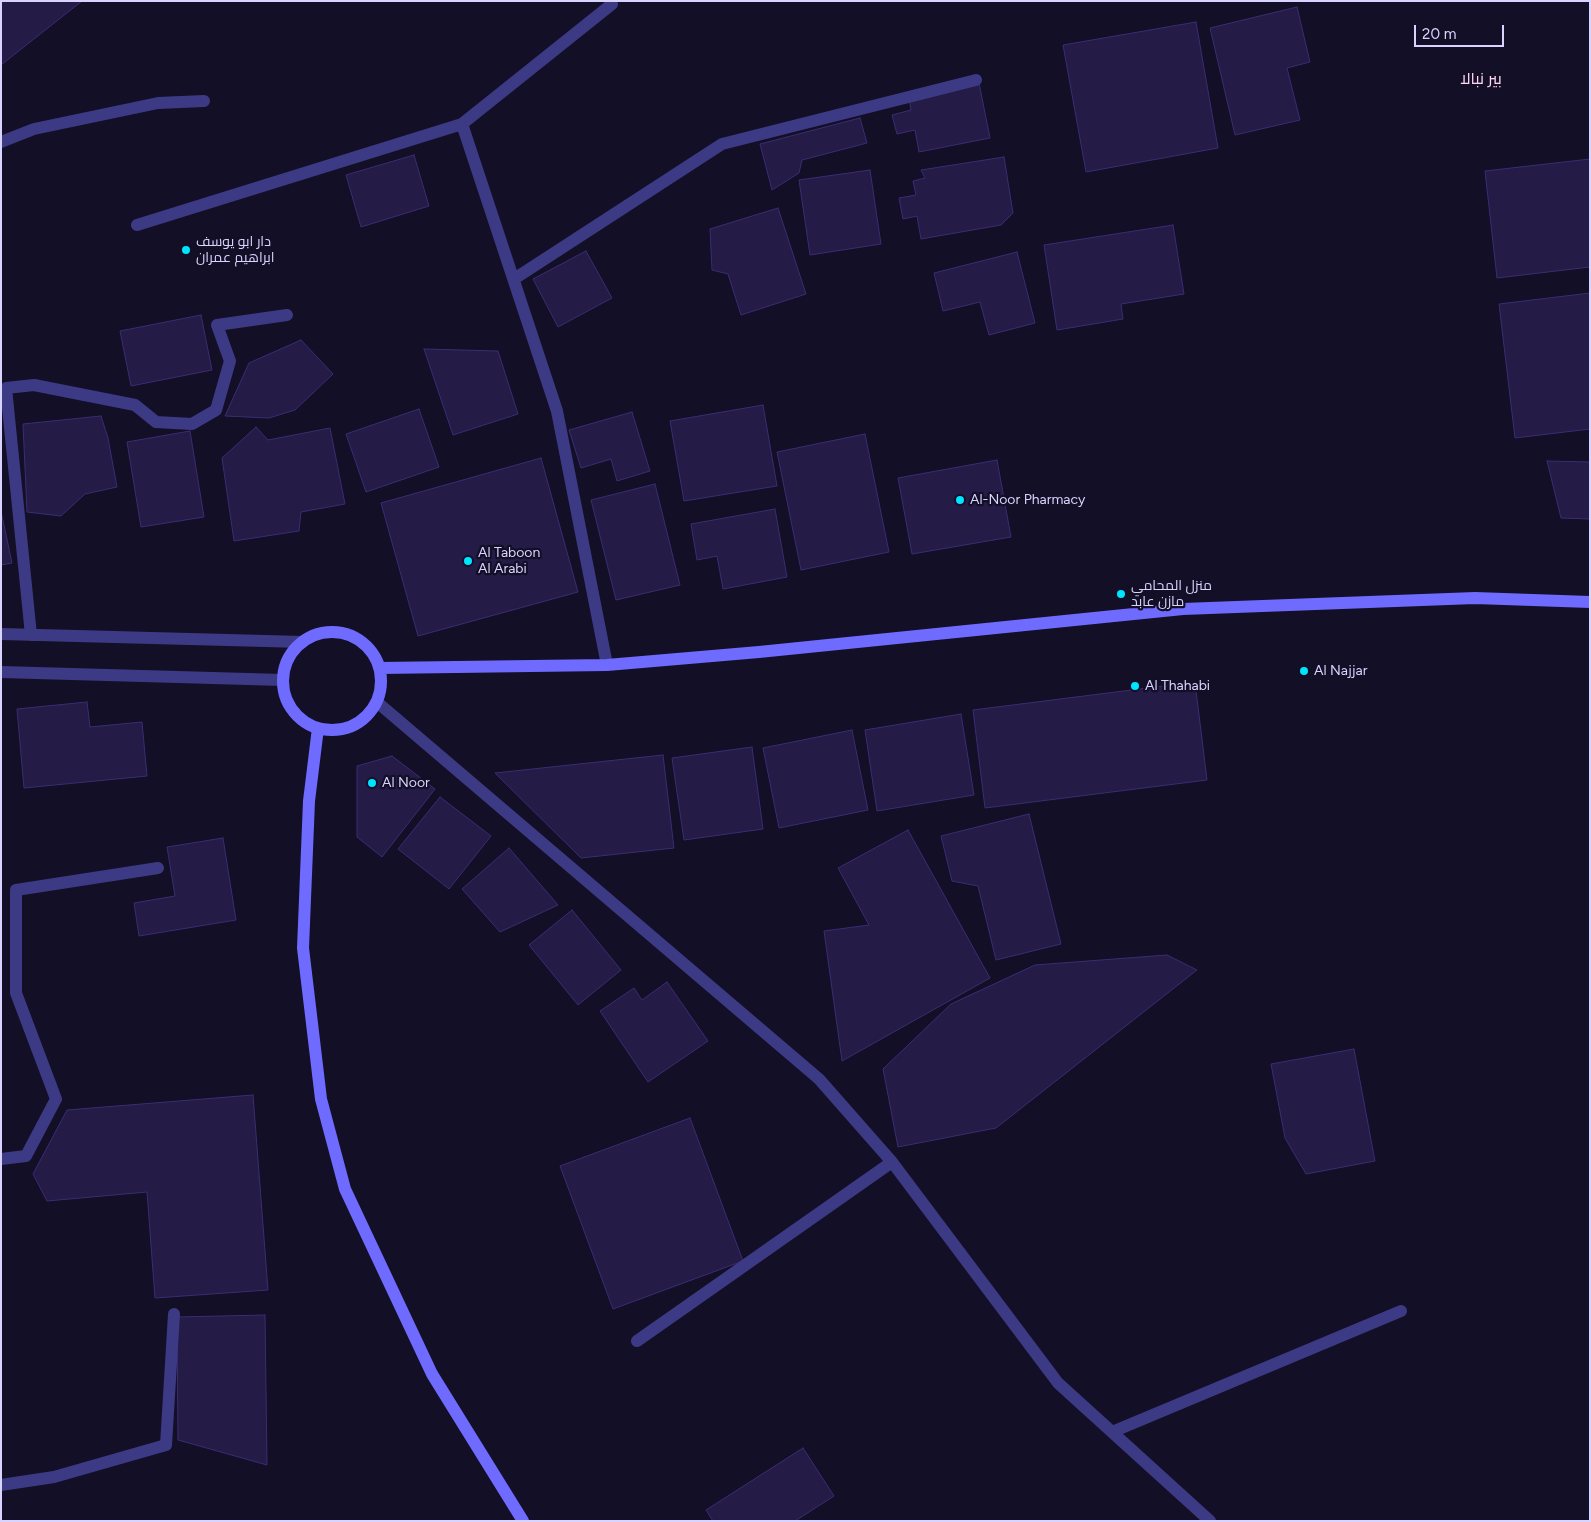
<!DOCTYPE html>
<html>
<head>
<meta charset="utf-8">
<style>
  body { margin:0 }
  #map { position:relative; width:1591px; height:1522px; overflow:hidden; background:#130f26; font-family:Figtree,sans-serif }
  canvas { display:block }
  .frame { position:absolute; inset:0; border:2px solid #d9d4ff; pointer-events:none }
  .scale { position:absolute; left:1414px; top:25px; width:90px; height:22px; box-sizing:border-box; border:2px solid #d9d4ff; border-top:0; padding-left:6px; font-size:15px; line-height:18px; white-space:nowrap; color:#d9d4ff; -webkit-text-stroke:4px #130f26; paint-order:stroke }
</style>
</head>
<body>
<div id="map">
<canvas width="1591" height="1522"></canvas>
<div class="frame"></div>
<div class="scale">20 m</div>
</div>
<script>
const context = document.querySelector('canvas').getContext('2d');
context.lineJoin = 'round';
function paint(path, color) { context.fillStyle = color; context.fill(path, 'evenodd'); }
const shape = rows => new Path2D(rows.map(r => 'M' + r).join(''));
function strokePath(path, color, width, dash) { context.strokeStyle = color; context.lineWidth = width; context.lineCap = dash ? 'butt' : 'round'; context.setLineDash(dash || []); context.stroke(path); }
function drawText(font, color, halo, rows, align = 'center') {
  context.font = font + ' Figtree,Cairo,sans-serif'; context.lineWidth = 4.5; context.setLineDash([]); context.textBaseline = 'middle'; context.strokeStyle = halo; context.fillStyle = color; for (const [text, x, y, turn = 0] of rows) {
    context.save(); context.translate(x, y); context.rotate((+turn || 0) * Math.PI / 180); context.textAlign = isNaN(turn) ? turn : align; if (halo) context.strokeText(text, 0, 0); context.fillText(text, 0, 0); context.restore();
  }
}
const building = shape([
  [1,1,82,1,1,65,1,1],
  [1297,7,1310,62,1287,68,1300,120,1235,135,1210,28,1297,7],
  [1196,22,1218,148,1086,172,1063,45,1196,22],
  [979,83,990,138,919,152,915,130,897,134,892,115,911,110,909,98,979,83],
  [860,118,867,143,802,160,799,173,772,190,760,144,860,118],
  [414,155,429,206,361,227,346,175,414,155],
  [1004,157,1013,213,1001,225,921,239,917,216,903,219,899,198,916,195,913,181,925,178,921,170,1004,157],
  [1590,159,1590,267,1497,278,1485,171,1590,159],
  [870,170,881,244,810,255,799,180,870,170],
  [778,208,806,294,741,315,728,274,712,270,710,229,778,208],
  [1173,225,1184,294,1121,304,1123,319,1057,330,1044,245,1173,225],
  [586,251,612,298,558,327,533,279,586,251],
  [1017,252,1035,323,989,335,980,302,943,311,934,273,1017,252],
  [1590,293,1590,429,1515,438,1499,304,1590,293],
  [201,315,212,370,131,386,120,331,201,315],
  [301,340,333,374,295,410,269,418,225,416,249,363,301,340],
  [424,349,498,351,518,414,453,435,424,349],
  [763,405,777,486,684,501,670,421,763,405],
  [419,409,439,467,366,492,346,434,419,409],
  [632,412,650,471,617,481,611,459,581,468,569,430,632,412],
  [101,416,108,438,117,487,85,494,61,516,27,512,23,424,101,416],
  [256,427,268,440,330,428,345,504,301,512,299,531,234,541,222,458,256,427],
  [190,431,204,517,141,527,127,442,190,431],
  [865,434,889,552,801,570,777,452,865,434],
  [541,458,578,592,418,636,381,503,541,458],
  [997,460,1011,537,912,554,898,478,997,460],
  [1547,461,1590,462,1590,519,1561,518,1547,461],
  [655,484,680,585,616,600,591,500,655,484],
  [775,509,787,577,723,589,717,556,697,560,691,524,775,509],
  [1,511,12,563,1,565,1,511],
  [1195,682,1207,780,985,808,973,710,1195,682],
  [87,702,90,727,142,722,147,776,24,788,17,709,87,702],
  [961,714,974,795,877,811,865,730,961,714],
  [852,730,868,810,779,828,763,748,852,730],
  [752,747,763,829,684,840,672,758,752,747],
  [663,755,674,848,581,858,495,773,663,755],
  [392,756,435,789,382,857,357,837,357,766,392,756],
  [440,797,491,836,449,889,398,849,440,797],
  [1029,814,1061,944,996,960,978,886,952,881,941,836,1029,814],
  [908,830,990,978,842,1061,824,931,869,925,838,868,908,830],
  [223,838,236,920,139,936,134,903,175,896,167,847,223,838],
  [509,848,558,905,500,932,462,889,509,848],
  [572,910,621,970,578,1005,529,945,572,910],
  [1167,955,1197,970,996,1128,898,1147,883,1069,951,1004,1035,965,1167,955],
  [667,982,708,1041,648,1082,600,1011,634,988,642,1000,667,982],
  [1354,1049,1375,1161,1306,1174,1285,1138,1271,1064,1354,1049],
  [253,1095,268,1290,155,1298,147,1192,47,1201,33,1174,67,1110,253,1095],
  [690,1118,743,1261,613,1309,560,1166,690,1118],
  [265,1315,267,1465,178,1440,177,1317,265,1315],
  [803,1448,834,1496,795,1521,713,1521,706,1510,803,1448]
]);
const street = shape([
  [1,142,34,129,158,103,204,101],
  [137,225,462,124],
  [514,279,722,144,976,80],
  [1,634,303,642],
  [31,635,6,388,34,385,135,405,156,422,192,424,216,410,230,361,217,325,287,315],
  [607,665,557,411,462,124,612,4,610,1],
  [1,672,283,680],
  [377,702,819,1079,892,1162,637,1341],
  [1,1159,26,1156,56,1099,16,993,16,890,158,868],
  [892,1162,1058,1383,1210,1521],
  [1112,1432,1401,1311],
  [1,1485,54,1477,166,1445,174,1314]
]);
const secondary = shape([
  '283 681a49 49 0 1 1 98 0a49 49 0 1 1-98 0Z',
  [380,668,607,665,759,652,1183,609,1475,598,1590,602],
  [318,728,309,801,303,948,321,1099,345,1189,432,1374,523,1521]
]);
const markers = [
  [186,250,5,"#00e5ff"],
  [960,500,5,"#00e5ff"],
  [468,561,5,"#00e5ff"],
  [1121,594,5,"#00e5ff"],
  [1304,671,5,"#00e5ff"],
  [1135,686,5,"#00e5ff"],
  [372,783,5,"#00e5ff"]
];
const poiNames = [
  ["دار ابو يوسف",196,242],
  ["ابراهيم عمران",196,258],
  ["Al-Noor Pharmacy",970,500],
  ["Al Taboon",478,553],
  ["Al Arabi",478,569],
  ["منزل المحامي",1131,586],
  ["مازن عابد",1131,602],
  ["Al Najjar",1314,671],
  ["Al Thahabi",1145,686],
  ["Al Noor",382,783]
];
const quarterNames = [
  ["بير نبالا",1481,79]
];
paint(building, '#241b47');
strokePath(building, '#3b2d73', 1);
strokePath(street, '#3d3a85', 12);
strokePath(secondary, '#6f6bff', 12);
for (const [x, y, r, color] of markers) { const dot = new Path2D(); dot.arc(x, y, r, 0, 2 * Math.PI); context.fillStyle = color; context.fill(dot); strokePath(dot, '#130f26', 2); }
drawText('14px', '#d9d4ff', '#130f26', poiNames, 'left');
drawText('16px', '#ffd6f0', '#130f26', quarterNames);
</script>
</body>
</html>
